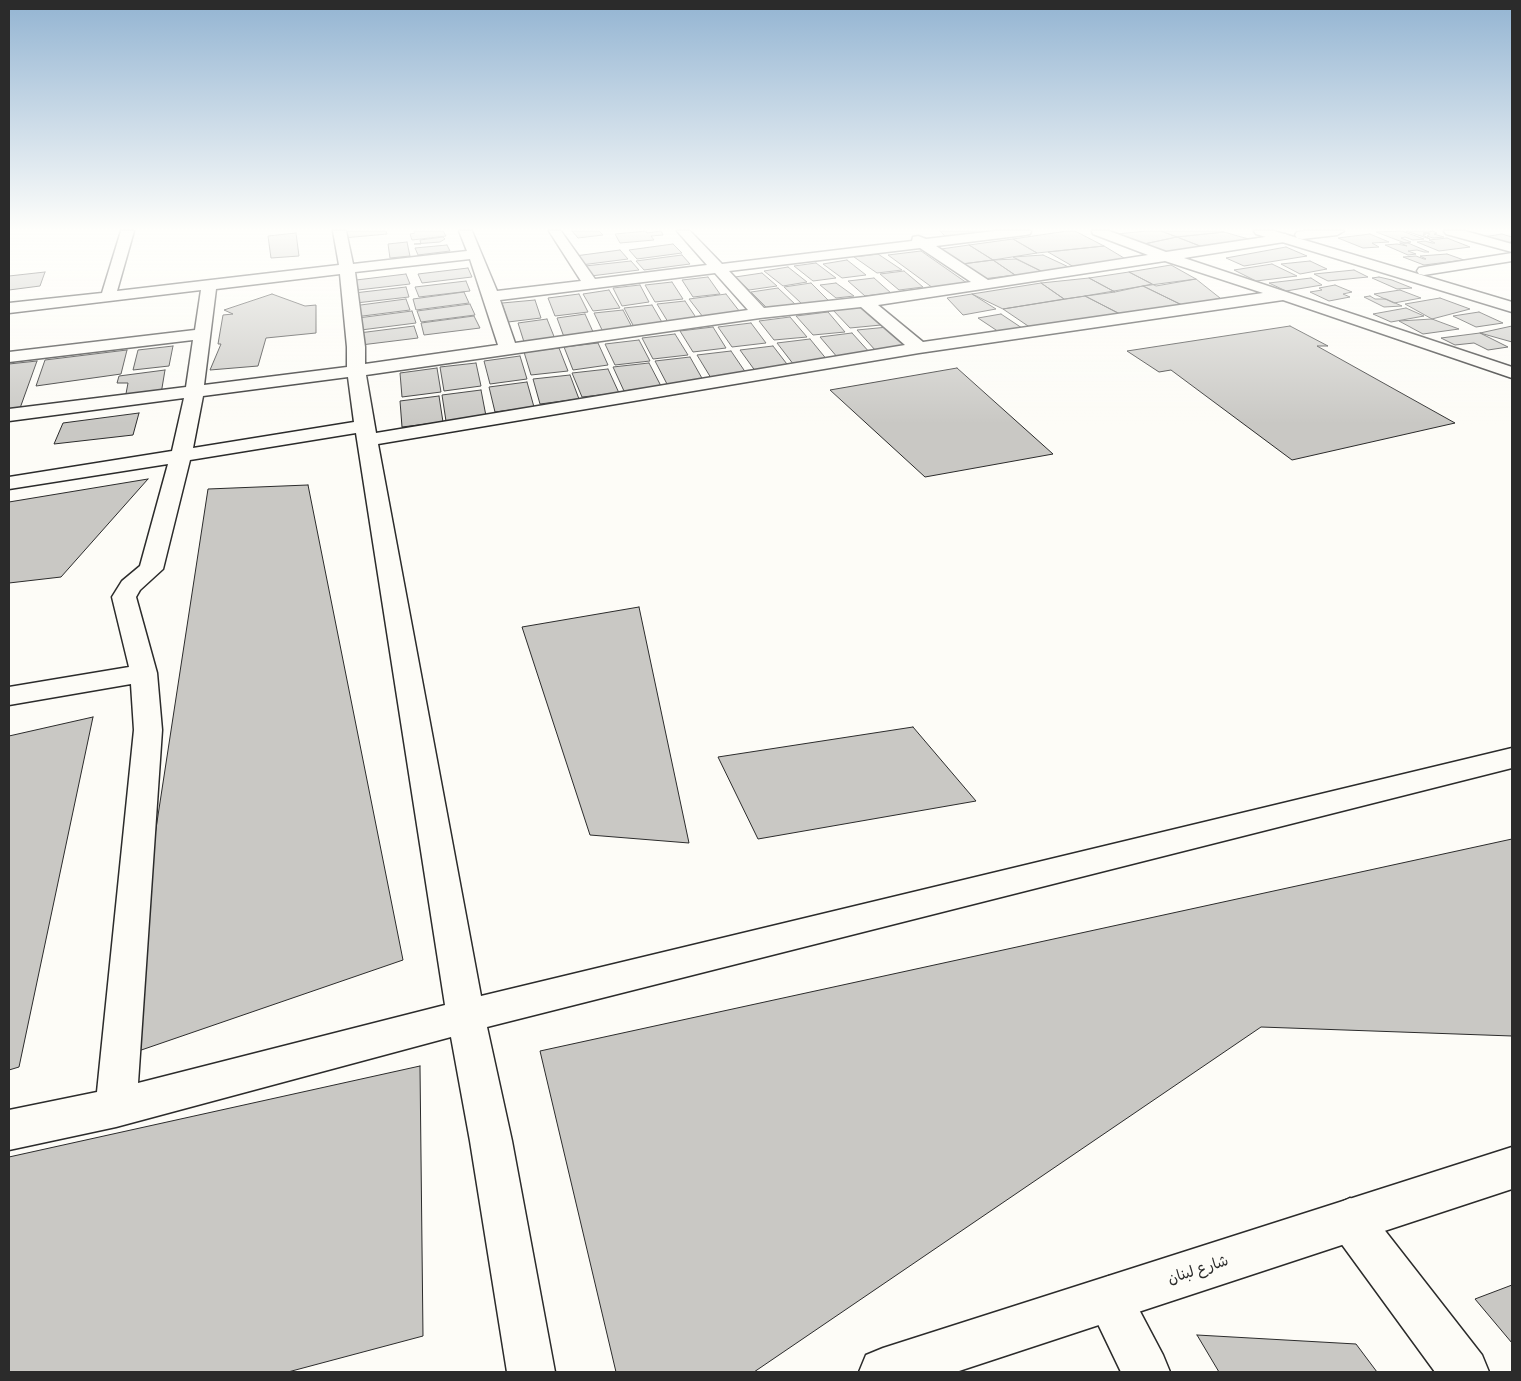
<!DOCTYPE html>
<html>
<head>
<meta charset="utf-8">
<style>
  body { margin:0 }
  #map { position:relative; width:1521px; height:1381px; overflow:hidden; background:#fdfcf7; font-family:Delius,sans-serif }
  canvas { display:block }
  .frame { position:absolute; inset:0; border:10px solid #2b2b2b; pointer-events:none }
</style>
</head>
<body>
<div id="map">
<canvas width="1521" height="1381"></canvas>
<div class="frame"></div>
</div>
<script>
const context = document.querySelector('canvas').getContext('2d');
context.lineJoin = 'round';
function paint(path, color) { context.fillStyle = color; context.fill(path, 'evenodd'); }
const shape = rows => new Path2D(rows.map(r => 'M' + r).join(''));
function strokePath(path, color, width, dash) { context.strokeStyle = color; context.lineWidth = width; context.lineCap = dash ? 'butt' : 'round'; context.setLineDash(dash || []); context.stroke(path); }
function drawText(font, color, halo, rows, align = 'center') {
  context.font = font + ' Delius,"Playpen Sans Arabic",sans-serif'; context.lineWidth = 4; context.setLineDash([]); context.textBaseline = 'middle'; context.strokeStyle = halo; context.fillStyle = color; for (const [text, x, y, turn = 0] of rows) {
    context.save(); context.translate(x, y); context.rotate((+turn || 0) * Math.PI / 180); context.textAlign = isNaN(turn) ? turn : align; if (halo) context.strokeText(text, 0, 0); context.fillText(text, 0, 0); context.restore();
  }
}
const building = shape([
  [341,231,386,231,387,234,343,238,341,231],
  [414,231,443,231,446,236,412,240,410,234,415,233,414,231],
  [572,231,599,231,603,235,578,238,572,231],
  [646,231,647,233,661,231,663,235,651,236,654,240,620,243,615,234,646,231],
  [940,231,1007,231,947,238,940,231],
  [1067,231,1075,231,1104,246,1037,253,1013,239,1067,231],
  [1146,231,1161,231,1177,237,1144,244,1117,234,1146,231],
  [1161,231,1219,231,1224,232,1177,237,1161,231],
  [1402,231,1424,239,1413,240,1405,237,1401,238,1411,242,1405,243,1376,232,1402,231],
  [1406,231,1433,231,1423,233,1426,234,1423,235,1430,239,1406,231],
  [1433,231,1437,233,1434,234,1444,237,1433,238,1427,236,1430,234,1426,233,1433,231],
  [1224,232,1252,240,1205,248,1177,237,1224,232],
  [296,233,299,256,271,258,268,236,296,233],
  [1370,234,1389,242,1372,243,1379,247,1363,248,1338,238,1370,234],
  [1502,234,1512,237,1512,242,1510,242,1512,245,1509,246,1483,237,1502,234],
  [443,237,445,239,440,242,414,244,421,244,420,240,443,237],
  [1177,237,1205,248,1173,254,1144,244,1177,237],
  [1447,238,1470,247,1439,251,1417,242,1425,241,1432,243,1435,243,1429,240,1447,238],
  [1013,239,1037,253,993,260,969,245,1013,239],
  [407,242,410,256,390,258,388,244,407,242],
  [1400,243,1408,243,1429,252,1424,252,1417,250,1408,251,1416,254,1408,255,1385,245,1397,244,1407,246,1400,243],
  [673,244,682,253,637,259,629,250,673,244],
  [447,245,450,251,418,255,415,248,447,245],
  [969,245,993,260,962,264,941,249,969,245],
  [1104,246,1129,261,1074,267,1048,252,1104,246],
  [1286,247,1307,256,1244,266,1226,258,1286,247],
  [620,250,628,259,581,265,575,256,620,250],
  [921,251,967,283,933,288,888,255,921,251],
  [878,254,902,270,877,273,854,257,878,254],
  [1447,254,1464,260,1424,265,1403,257,1416,256,1424,259,1426,259,1420,256,1447,254],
  [682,255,690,264,644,270,636,261,682,255],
  [1043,255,1073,269,1045,273,1013,257,1043,255],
  [1016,259,1045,273,1015,275,993,260,1016,259],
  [847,260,866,275,842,278,823,264,847,260],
  [993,260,1015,275,983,279,962,264,993,260],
  [631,261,639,270,591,276,585,266,631,261],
  [1310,261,1327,269,1300,274,1281,264,1310,261],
  [816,263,836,278,813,281,794,266,816,263],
  [1272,264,1297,276,1256,281,1234,270,1272,264],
  [1171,265,1196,279,1156,286,1129,272,1171,265],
  [788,267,807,282,783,286,764,271,788,267],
  [468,268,472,277,422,283,418,274,468,268],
  [1354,270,1368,277,1328,281,1314,274,1354,270],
  [904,271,923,287,899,290,880,274,904,271],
  [45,272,40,286,9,290,9,276,45,272],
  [1129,272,1152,284,1115,292,1089,278,1129,272],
  [762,273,777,286,749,290,735,277,762,273],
  [406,274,410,284,358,290,356,280,406,274],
  [708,277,720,294,693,297,682,280,708,277],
  [1379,277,1392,280,1412,288,1397,289,1372,278,1379,277],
  [874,278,891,293,865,296,848,281,874,278],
  [1089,278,1115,292,1064,299,1041,283,1089,278],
  [1311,278,1322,285,1286,291,1269,283,1311,278],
  [1196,279,1220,298,1186,307,1143,286,1196,279],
  [466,281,470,291,419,297,415,287,466,281],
  [672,282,683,299,655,302,645,285,672,282],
  [811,283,829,301,802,304,784,287,811,283],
  [836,283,854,296,836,298,820,285,836,283],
  [1041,283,1064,299,1003,309,972,294,1041,283],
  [640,285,649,302,622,306,613,288,640,285],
  [1335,285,1352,292,1343,294,1350,297,1329,301,1310,292,1322,290,1319,288,1335,285],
  [1143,286,1186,307,1120,314,1085,296,1143,286],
  [406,287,409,297,356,303,354,293,406,287],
  [778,288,796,305,768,309,751,292,778,288],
  [609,290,620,308,593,311,583,294,609,290],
  [1400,290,1421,298,1394,303,1374,294,1400,290],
  [464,292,469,303,416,310,413,299,464,292],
  [272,294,305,306,316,305,316,333,266,338,258,366,210,370,221,344,218,344,223,315,233,314,224,310,272,294],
  [579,294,588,312,555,316,548,298,579,294],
  [726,294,740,312,703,317,689,299,726,294],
  [972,294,996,309,963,315,947,298,972,294],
  [1085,296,1120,314,1031,328,1003,309,1085,296],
  [1370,296,1375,299,1386,299,1402,306,1384,307,1364,297,1370,296],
  [1440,298,1470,309,1432,319,1405,304,1440,298],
  [406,299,410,310,355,317,353,306,406,299],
  [535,300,541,318,508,322,502,303,535,300],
  [685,301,697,319,668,322,657,304,685,301],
  [470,304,475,315,421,322,417,311,470,304],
  [652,305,663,324,634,327,624,308,652,305],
  [862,306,881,325,850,328,832,309,862,306],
  [1406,308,1424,316,1391,322,1373,314,1406,308],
  [623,310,633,329,603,332,594,313,623,310],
  [412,311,416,323,361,330,358,318,412,311],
  [828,312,845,332,813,335,796,316,828,312],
  [1479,312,1503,323,1476,327,1453,316,1479,312],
  [585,314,594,334,564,337,557,318,585,314],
  [1001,314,1025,330,1002,334,978,318,1001,314],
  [474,316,480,328,424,335,421,323,474,316],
  [790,317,807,337,774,340,759,321,790,317],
  [547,319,555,339,524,342,518,323,547,319],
  [1432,319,1459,329,1423,334,1399,321,1432,319],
  [751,323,766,343,732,347,718,327,751,323],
  [414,326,418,338,361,345,359,333,414,326],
  [1290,326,1328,346,1317,346,1455,423,1292,460,1171,370,1159,372,1127,351,1290,326],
  [1512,326,1512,342,1480,333,1512,326],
  [713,327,726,348,693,352,680,331,713,327],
  [888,327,908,347,876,351,857,330,888,327],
  [852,333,871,354,838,358,820,337,852,333],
  [1480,333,1508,347,1488,350,1474,343,1455,345,1441,338,1480,333],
  [675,334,688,355,653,359,642,338,675,334],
  [810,339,828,361,794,365,777,343,810,339],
  [639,340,650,361,615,365,605,344,639,340],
  [598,343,608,365,573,370,564,347,598,343],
  [173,346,169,366,133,370,138,350,173,346],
  [773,346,790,368,756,372,740,350,773,346],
  [559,348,568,371,531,375,524,352,559,348],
  [127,350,121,374,36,386,45,360,127,350],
  [731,351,746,373,711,378,697,355,731,351],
  [520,356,527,379,490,384,484,361,520,356],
  [690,357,703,380,667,384,655,361,690,357],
  [37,361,19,411,9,413,9,364,37,361],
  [476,363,481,386,444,391,440,367,476,363],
  [649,363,661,386,624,391,613,367,649,363],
  [437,368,441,392,402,397,400,373,437,368],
  [957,368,1053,454,925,477,830,390,957,368],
  [608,369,619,393,582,397,572,373,608,369],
  [165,370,161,394,125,399,128,383,117,383,119,376,165,370],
  [570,375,579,399,540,404,533,379,570,375],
  [527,382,534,407,495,412,489,387,527,382],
  [481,390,486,416,446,421,442,395,481,390],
  [439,396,443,422,402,427,400,401,439,396],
  [139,413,133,435,54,444,63,423,139,413],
  [148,479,61,577,9,583,9,502,148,479],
  [308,485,403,960,121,1057,208,489,308,485],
  [639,607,689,843,590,835,522,627,639,607],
  [93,717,19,1067,9,1070,9,736,93,717],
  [913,727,976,801,758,839,718,757,913,727],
  [1512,839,1512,1036,1261,1027,754,1372,616,1372,540,1051,1512,839],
  [420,1066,423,1336,288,1372,9,1372,9,1157,420,1066],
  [1512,1285,1512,1343,1475,1299,1512,1285],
  [1197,1335,1356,1344,1377,1372,1219,1372,1197,1335]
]);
const street = shape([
  [121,231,134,231,117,291,339,265,333,231,346,231,353,264,467,251,459,231,472,231,497,291,581,281,549,231,561,231,595,279,707,265,677,231,690,231,722,264,912,241,913,237,918,236,926,239,995,231,1031,231,1030,234,1025,235,936,246,988,280,1148,255,1093,234,1092,231,1109,231,1166,252,1285,234,1292,238,1290,241,1184,258,1512,367,1512,378,1283,300,919,353,378,444,481,996,1512,748,1512,768,487,1027,512,1141,555,1372,507,1372,470,1141,451,1037,116,1127,9,1150,9,1110,97,1092,134,730,131,684,9,705,9,687,129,667,112,597,122,581,140,566,168,464,9,489,9,477,172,451,184,398,9,421,9,409,186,387,193,340,9,362,9,352,195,330,201,290,9,313,9,303,102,293,121,231],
  [920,248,971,282,865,297,764,308,729,271,920,248],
  [470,259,498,345,365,364,365,347,355,272,470,259],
  [1165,261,1263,293,923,342,878,305,1165,261],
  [715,273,748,310,515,343,500,300,715,273],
  [340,274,347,347,347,367,204,385,216,289,340,274],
  [861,307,905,345,376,433,366,375,760,318,861,307],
  [348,377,354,422,193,448,203,396,348,377],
  [356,433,445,1005,138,1083,162,730,157,673,136,597,140,590,163,569,190,460,356,433],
  [1305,231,1344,231,1337,235,1302,239,1297,238,1295,235,1297,232,1305,231],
  [1444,231,1465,231,1512,244,1512,252,1446,234,1444,231],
  [1512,253,1512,261,1424,275,1419,274,1417,271,1419,268,1424,267,1512,253],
  [1350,1198,1365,1205,1482,1355,1489,1372,1435,1372,1335,1235,1328,1220,1335,1205,1350,1198],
  [1109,1276,1125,1283,1163,1355,1170,1372,1121,1372,1086,1299,1093,1283,1109,1276]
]);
const secondary = shape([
  [1254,231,1274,231,1512,302,1512,312,1256,234,1254,231],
  [1512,1147,1512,1189,956,1372,859,1372,866,1355,883,1348,1512,1147]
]);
const nearStreetnames = [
  ["شارع لبنان",1198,1270,-18]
];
paint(building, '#c9c8c4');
strokePath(building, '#2b2b2b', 1);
strokePath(street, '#2b2b2b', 3);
strokePath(secondary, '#2b2b2b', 3);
paint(street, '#fdfcf7');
paint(secondary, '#fdfcf7');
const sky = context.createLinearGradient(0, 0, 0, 424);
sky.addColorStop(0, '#93b4d2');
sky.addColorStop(0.54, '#fefefb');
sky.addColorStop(1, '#fefefb00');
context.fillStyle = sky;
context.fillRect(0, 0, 1521, 424);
drawText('15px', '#2b2b2b', '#fdfcf7', nearStreetnames);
</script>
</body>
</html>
